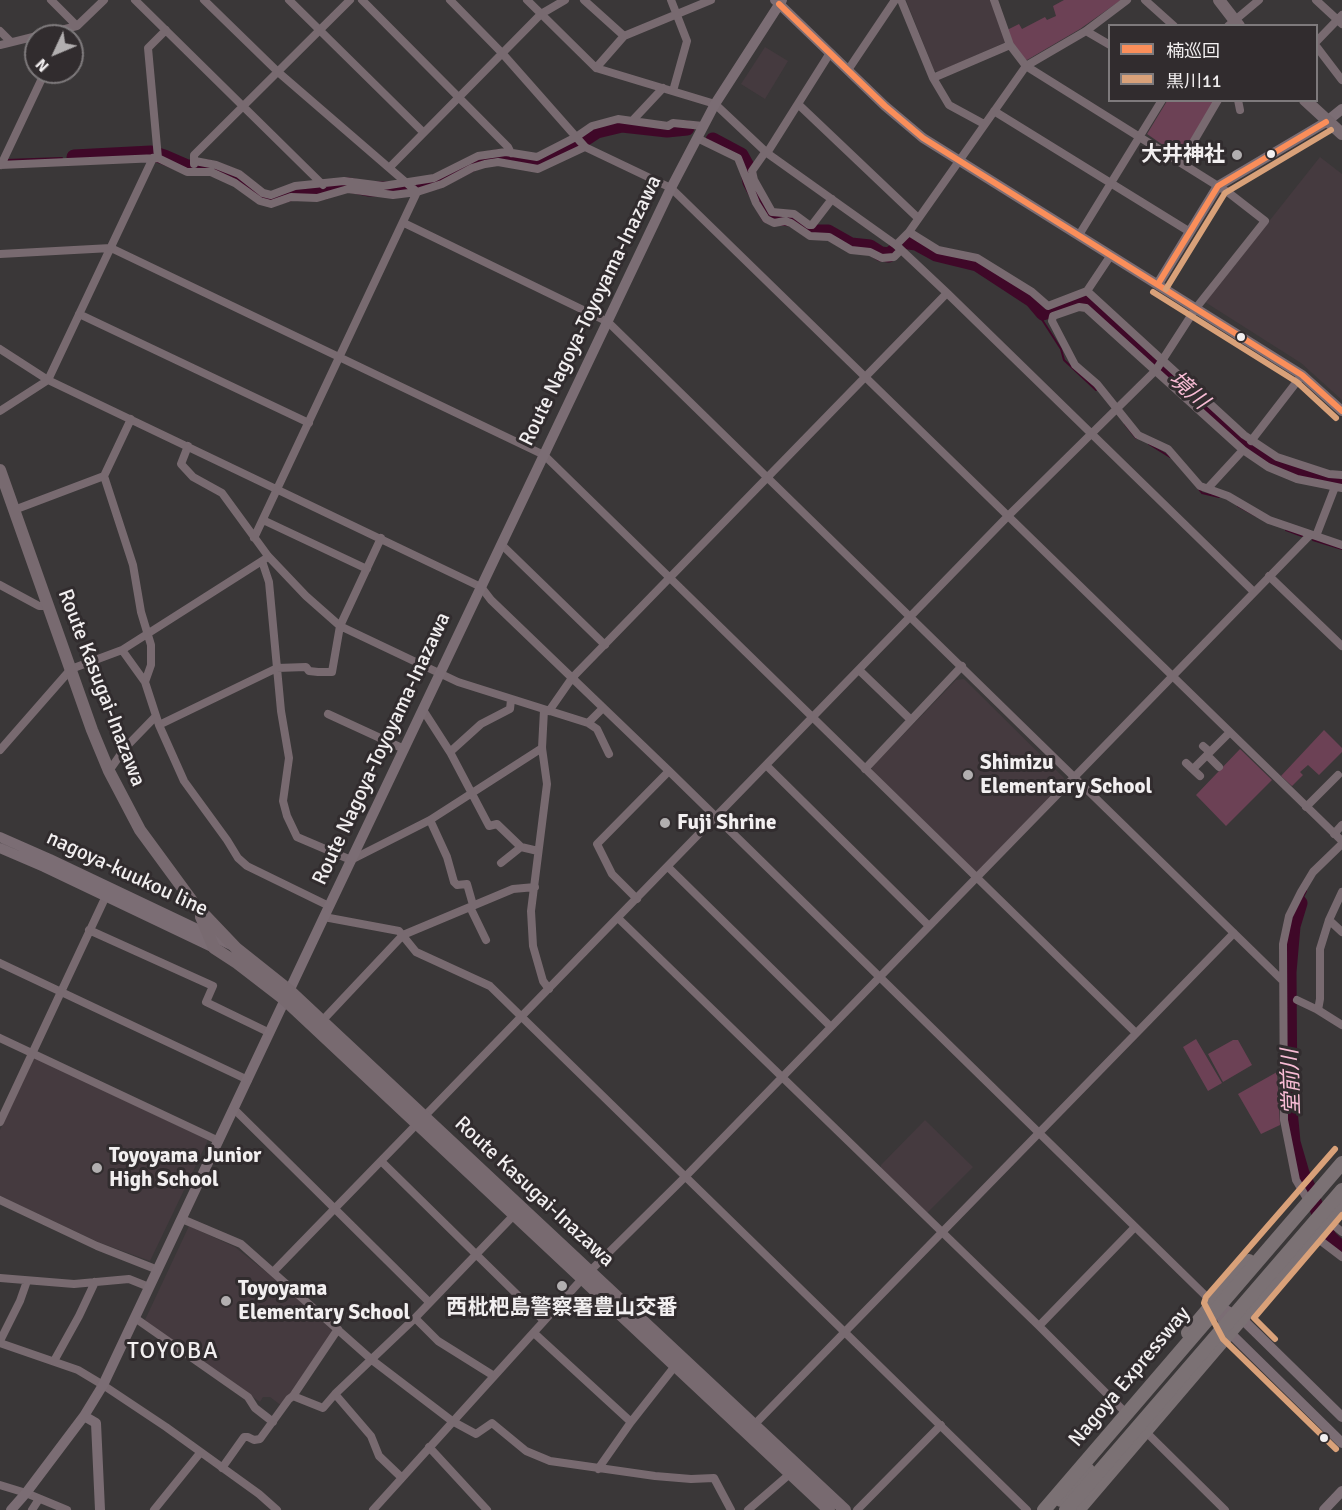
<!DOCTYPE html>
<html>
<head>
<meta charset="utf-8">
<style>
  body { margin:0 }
  #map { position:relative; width:1342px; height:1510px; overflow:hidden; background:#3a3738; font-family:Signika,"Noto Sans JP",sans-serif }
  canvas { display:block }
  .legend { position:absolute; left:1108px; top:24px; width:210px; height:78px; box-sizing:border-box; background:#312c2e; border:2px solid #7e7a7c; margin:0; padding:8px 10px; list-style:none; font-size:18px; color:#f2eff0 }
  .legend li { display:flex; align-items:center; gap:12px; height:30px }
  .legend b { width:30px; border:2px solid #7e7a7c }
  .north { position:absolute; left:24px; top:24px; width:60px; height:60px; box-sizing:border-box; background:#312c2e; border:2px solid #7e7a7c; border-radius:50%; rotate:226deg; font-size:16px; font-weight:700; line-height:24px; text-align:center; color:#f2eff0 }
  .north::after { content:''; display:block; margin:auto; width:21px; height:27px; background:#b2afb0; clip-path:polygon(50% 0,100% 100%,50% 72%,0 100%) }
</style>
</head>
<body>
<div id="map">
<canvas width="1342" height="1510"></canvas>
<ul class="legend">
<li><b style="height:8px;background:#fa8e5a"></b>楠巡回</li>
<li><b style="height:8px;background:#d9a179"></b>黒川11</li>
</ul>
<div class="north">N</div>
</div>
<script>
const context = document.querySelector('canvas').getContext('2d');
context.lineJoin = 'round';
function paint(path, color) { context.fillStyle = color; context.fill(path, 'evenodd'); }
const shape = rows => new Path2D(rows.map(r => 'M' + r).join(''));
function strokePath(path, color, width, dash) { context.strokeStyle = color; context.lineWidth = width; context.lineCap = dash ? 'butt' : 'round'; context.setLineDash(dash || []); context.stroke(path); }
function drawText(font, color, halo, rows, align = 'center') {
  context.font = font + ' Signika,"Noto Sans JP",sans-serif'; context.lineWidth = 6; context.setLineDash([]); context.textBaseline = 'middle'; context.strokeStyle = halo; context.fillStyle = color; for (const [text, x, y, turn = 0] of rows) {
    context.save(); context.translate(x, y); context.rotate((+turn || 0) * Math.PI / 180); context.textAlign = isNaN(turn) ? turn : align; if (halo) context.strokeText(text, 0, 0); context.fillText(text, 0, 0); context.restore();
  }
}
const built = shape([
  [906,0,990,0,1006,42,938,72,934,70],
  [765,47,788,61,765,99,741,84],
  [1320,157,1342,174,1342,400,1301,363,1205,302],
  [964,679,1064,778,1063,783,977,872,974,872,872,773,872,767,956,680],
  [36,1058,208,1140,150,1261,98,1242,0,1196,0,1130,33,1060],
  [925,1120,973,1167,927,1213,881,1169,881,1165],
  [189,1226,235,1247,275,1279,333,1331,282,1406,270,1397,263,1397,260,1402,144,1322]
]);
const green = shape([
  [1064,0,1121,0,1080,29,1027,60,1024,59,1011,42,1007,30,1019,24,1022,29,1045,17,1047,20,1056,16,1053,6],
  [1167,101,1216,101,1183,154,1179,156,1147,134],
  [1324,730,1342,748,1342,752,1319,775,1308,765,1300,772,1303,775,1292,786,1281,776],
  [1240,749,1272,780,1226,826,1196,795],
  [1196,1039,1222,1083,1208,1091,1183,1047],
  [1233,1040,1238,1040,1252,1065,1223,1082,1208,1054],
  [1277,1072,1280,1125,1261,1134,1238,1094]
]);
const stream = shape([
  [6,160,62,158],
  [1043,313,1041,318,1061,349,1064,360,1096,390],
  [1125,424,1136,438],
  [1149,444,1170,457],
  [1198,488,1202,493,1219,497],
  [1238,506,1256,516],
  [1286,530,1302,536],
  [1313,540,1342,549],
  [1300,903,1306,891]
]);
const river = shape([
  [713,140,741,155,747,166,750,182,768,216,776,218,793,219,812,232,828,232,851,245,870,247,881,254,889,255,894,251],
  [74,157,151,153,164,157,187,167,207,167,223,172,238,178,261,197,271,199,296,192,325,192,338,186,349,185,368,189,404,189,436,182,480,160,498,157,539,163,571,148,597,131,622,125,667,130,687,128],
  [909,242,916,243,936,254,977,264,1032,300,1043,313,1084,299,1243,442,1258,453,1295,471,1316,478,1342,481],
  [1300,903,1293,926,1289,972,1290,1110,1293,1142,1302,1173,1329,1237,1342,1249]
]);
const street = shape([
  [51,0,77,26],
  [135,0,323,185],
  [204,0,278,72,417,192,254,538],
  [289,0,423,132],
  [362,0,508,147,511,153],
  [450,0,502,53,585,147,671,188,1342,841],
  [527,0,596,68,715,104,767,153,896,245,909,232,938,250,977,258,1032,292,1048,306,1087,291,1244,435,1277,457,1329,474,1342,475],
  [584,0,624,36],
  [671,0,687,41,673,91],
  [901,0,933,78,949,105,984,124],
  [1145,0,1174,26],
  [1316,0,1342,24],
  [1228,26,1259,0],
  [0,31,11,42],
  [1086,31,1110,45],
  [1316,42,1342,15],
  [0,45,77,26,104,0],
  [1316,46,1342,80],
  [596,68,624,36,711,0],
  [848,70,895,0],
  [933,78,1010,45],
  [1238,100,1240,110],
  [798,104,918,218],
  [994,111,1190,232],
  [633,120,663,88],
  [697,138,738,158,756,203,766,219,774,223,785,221,791,223,810,236,829,237,851,250,870,252,882,258,894,257,901,250],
  [766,151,752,171,754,180,772,212,794,214,809,225,812,225,832,199],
  [767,153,830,53],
  [158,158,148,48,166,30],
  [195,161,216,165,239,174,263,193,271,195,295,186,344,181,383,186,434,178,478,156,506,152,537,157,576,137,592,126,618,119,668,126,673,123,703,126],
  [1181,163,1218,100],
  [194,164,194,155,350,0],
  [0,165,158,158,187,172,211,172,235,183,260,201,271,204,291,197,317,198,348,189,393,195,417,192,442,184,472,168,485,164,498,162,538,169,585,147],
  [1,165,45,72],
  [390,167,541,14,565,0],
  [404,223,608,322,1283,981],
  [909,232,1026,66,1086,31,1127,0],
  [1079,235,1162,100],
  [896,245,947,293,1254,592],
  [0,254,111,248,544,455,1136,1033],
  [1087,291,1111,255],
  [79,314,309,423],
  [0,349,48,380,153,158],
  [0,411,48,380,481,587,491,600,669,771,1213,1303],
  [131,419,104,476,133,565,141,612,151,645,151,665,145,682],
  [1251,441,1302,375],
  [188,446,181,464,193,477,222,493,268,556,306,596,340,626,458,682,588,723,597,729,609,754],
  [1208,488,1243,450],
  [1342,488,1297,479,1268,467,1243,450,1086,308,1079,307,1053,316,1052,321,1075,365,1097,384,1138,435,1168,449,1200,486,1228,496,1269,520,1342,545],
  [14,510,104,476],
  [263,520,367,569],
  [1316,536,1335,487],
  [502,545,605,645],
  [262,561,269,582,281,711,289,758,283,801,287,816,297,837,351,860,430,820,542,748],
  [1269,576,1342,646],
  [0,585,39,606,48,606],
  [122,650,265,559],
  [859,670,911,720],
  [423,710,450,752,489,826,497,824,521,847,538,851],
  [544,710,542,748,547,784,531,911,533,946,543,981,549,989],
  [549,711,572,678,947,293],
  [328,714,404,749],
  [588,723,603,708],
  [159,725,277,668,306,667,309,671,318,672,332,672,340,626,381,538],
  [1203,746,1210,752],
  [0,750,71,669,122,650,145,682,159,725,184,781,227,840,238,858,247,866,329,906],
  [450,752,481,724,510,709,511,700],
  [1207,755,1219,767],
  [1186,763,1200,776],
  [767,766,928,925],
  [865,769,962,666],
  [1193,769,1230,732],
  [109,771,125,748,156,716],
  [1306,807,1338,775],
  [430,820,447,857,454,882,457,885,467,884,473,905],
  [1334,834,1342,825],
  [501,863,521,847],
  [668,867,830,1026],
  [637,899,612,874,597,844,669,771],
  [470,907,486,940],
  [324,917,399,931,416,952,490,986,1027,1510],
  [619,919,1039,1326,1122,1409],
  [1329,920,1342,932],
  [89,930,213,986,206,1002,270,1033],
  [0,963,248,1080],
  [1297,1000,1318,1010,1342,1025],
  [1318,1010,1320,999,1320,949,1329,920,1342,892],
  [322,1021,403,935,513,889,535,887],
  [0,1038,219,1141],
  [234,1109,429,1302],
  [0,1122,106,896],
  [381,1161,544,1321],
  [1306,1197,1296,1180,1284,1120,1283,944,1289,916,1301,892,1313,872,1342,844],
  [0,1200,97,1246,158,1270],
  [182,1219,241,1244,372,1360,452,1421,476,1434,492,1423,526,1451,550,1461,655,1476,691,1479,714,1478,731,1510],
  [1326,1219,1342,1232],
  [1313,1235,1342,1257],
  [273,1272,1008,516,1156,370,1196,308,1265,221,1229,193,1026,66,1010,45,994,0],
  [0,1278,74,1284,129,1279,149,1287],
  [135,1318,248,1397,255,1408,273,1422],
  [415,1318,438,1341,494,1376],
  [1039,1326,1135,1227],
  [534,1333,631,1422],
  [0,1341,20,1301,27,1281],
  [0,1343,78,1370,103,1385,166,1427,259,1494,277,1510],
  [54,1361,79,1316,95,1282],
  [335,1394,371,1436,379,1456,401,1477],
  [293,1396,323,1408,335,1394,415,1318,514,1215],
  [754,1425,1234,933],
  [1145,1431,1225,1510],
  [429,1447,487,1510],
  [222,1468,244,1437,248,1437,254,1440,260,1439,289,1399,293,1396,338,1329],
  [598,1469,631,1422,675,1366],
  [0,1485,26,1493,67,1510],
  [32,1510,39,1499],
  [154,1510,200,1453],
  [373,1510,582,1279,685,1177,1310,535],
  [748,1510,792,1472],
  [857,1510,941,1425]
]);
const secondary = shape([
  [775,0,885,106,923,138,1302,375,1342,411],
  [1158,284,1218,186,1326,122,1342,109],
  [0,837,50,859,231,945],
  [0,848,44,867,214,948],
  [1213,1303,1230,1333,1342,1443],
  [1213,1303,1242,1319,1342,1417],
  [84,1416,96,1423,100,1510],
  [11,1510,26,1493,84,1416,103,1385,324,917,671,188,715,104,782,0],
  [1324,1510,1342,1491]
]);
const primary = shape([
  [1219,0,1239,26],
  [1305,100,1342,134],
  [0,470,92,730,109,771,140,830,195,905,236,948,290,991,322,1021,845,1510],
  [201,917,214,948,237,963,285,1000,829,1510]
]);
const highway = shape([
  [1188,1333,1249,1261],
  [1061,1500,1088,1470],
  [1078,1510,1342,1201]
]);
const highwayBridge = shape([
  [1044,1510,1342,1163],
  [1066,1510,1342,1190]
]);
const bus1 = shape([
  [779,4,885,106,923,138,1302,375,1342,411],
  [1158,284,1218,186,1326,122]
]);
const bus2 = shape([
  [1166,289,1225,193,1331,130],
  [1153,292,1297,382,1336,418],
  [1335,1149,1206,1297,1204,1303,1223,1339,1336,1449],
  [1275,1339,1254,1318,1342,1215]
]);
const markers = [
  [1271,154,5,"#f2eff0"],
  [1237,155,6,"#b2afb0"],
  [1241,337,5,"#f2eff0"],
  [968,775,6,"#b2afb0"],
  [665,823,6,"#b2afb0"],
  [97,1168,6,"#b2afb0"],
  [562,1286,6,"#b2afb0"],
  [226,1301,6,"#b2afb0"],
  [1324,1438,5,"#f2eff0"]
];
const poiNames = [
  ["大井神社",1225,155,"right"],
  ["Shimizu",980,763],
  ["Elementary School",980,787],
  ["Fuji Shrine",677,823],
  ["Toyoyama Junior",109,1156],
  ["High School",109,1180],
  ["Toyoyama",238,1289],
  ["Elementary School",238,1313],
  ["西枇杷島警察署豊山交番",562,1308,"center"]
];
const streetNames = [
  ["Route Nagoya-Toyoyama-Inazawa",591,311,-64],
  ["Route Kasugai-Inazawa",101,688,69],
  ["Route Nagoya-Toyoyama-Inazawa",382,749,-65],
  ["nagoya-kuukou line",127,874,25],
  ["Route Kasugai-Inazawa",534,1192,43],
  ["Nagoya Expressway",1130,1377,-50]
];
const waterNames = [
  ["境川",1188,391,42],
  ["堂前川",1292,1082,-92]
];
const quarterNames = [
  ["TOYOBA",173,1352]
];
paint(built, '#453a3f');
paint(green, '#6c4155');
strokePath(stream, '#3f0828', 2);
strokePath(river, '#3f0828', 15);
strokePath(street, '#786a70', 8);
strokePath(secondary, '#7b6d74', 10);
strokePath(primary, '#786a70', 12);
strokePath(highway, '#7b7174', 14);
strokePath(highwayBridge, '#7b7174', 14);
strokePath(bus1, '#fa8e5a', 6);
strokePath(bus2, '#d9a179', 6);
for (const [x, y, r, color] of markers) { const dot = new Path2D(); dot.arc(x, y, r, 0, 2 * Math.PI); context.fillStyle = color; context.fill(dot); strokePath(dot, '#312c2e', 2); }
drawText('bold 21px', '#f2eff0', '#312c2e', poiNames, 'left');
drawText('21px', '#f2eff0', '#312c2e', streetNames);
drawText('italic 22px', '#f8bcd5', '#312c2e', waterNames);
context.letterSpacing = '1.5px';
drawText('24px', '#f2eff0', '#312c2e', quarterNames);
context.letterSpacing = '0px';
</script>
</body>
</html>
